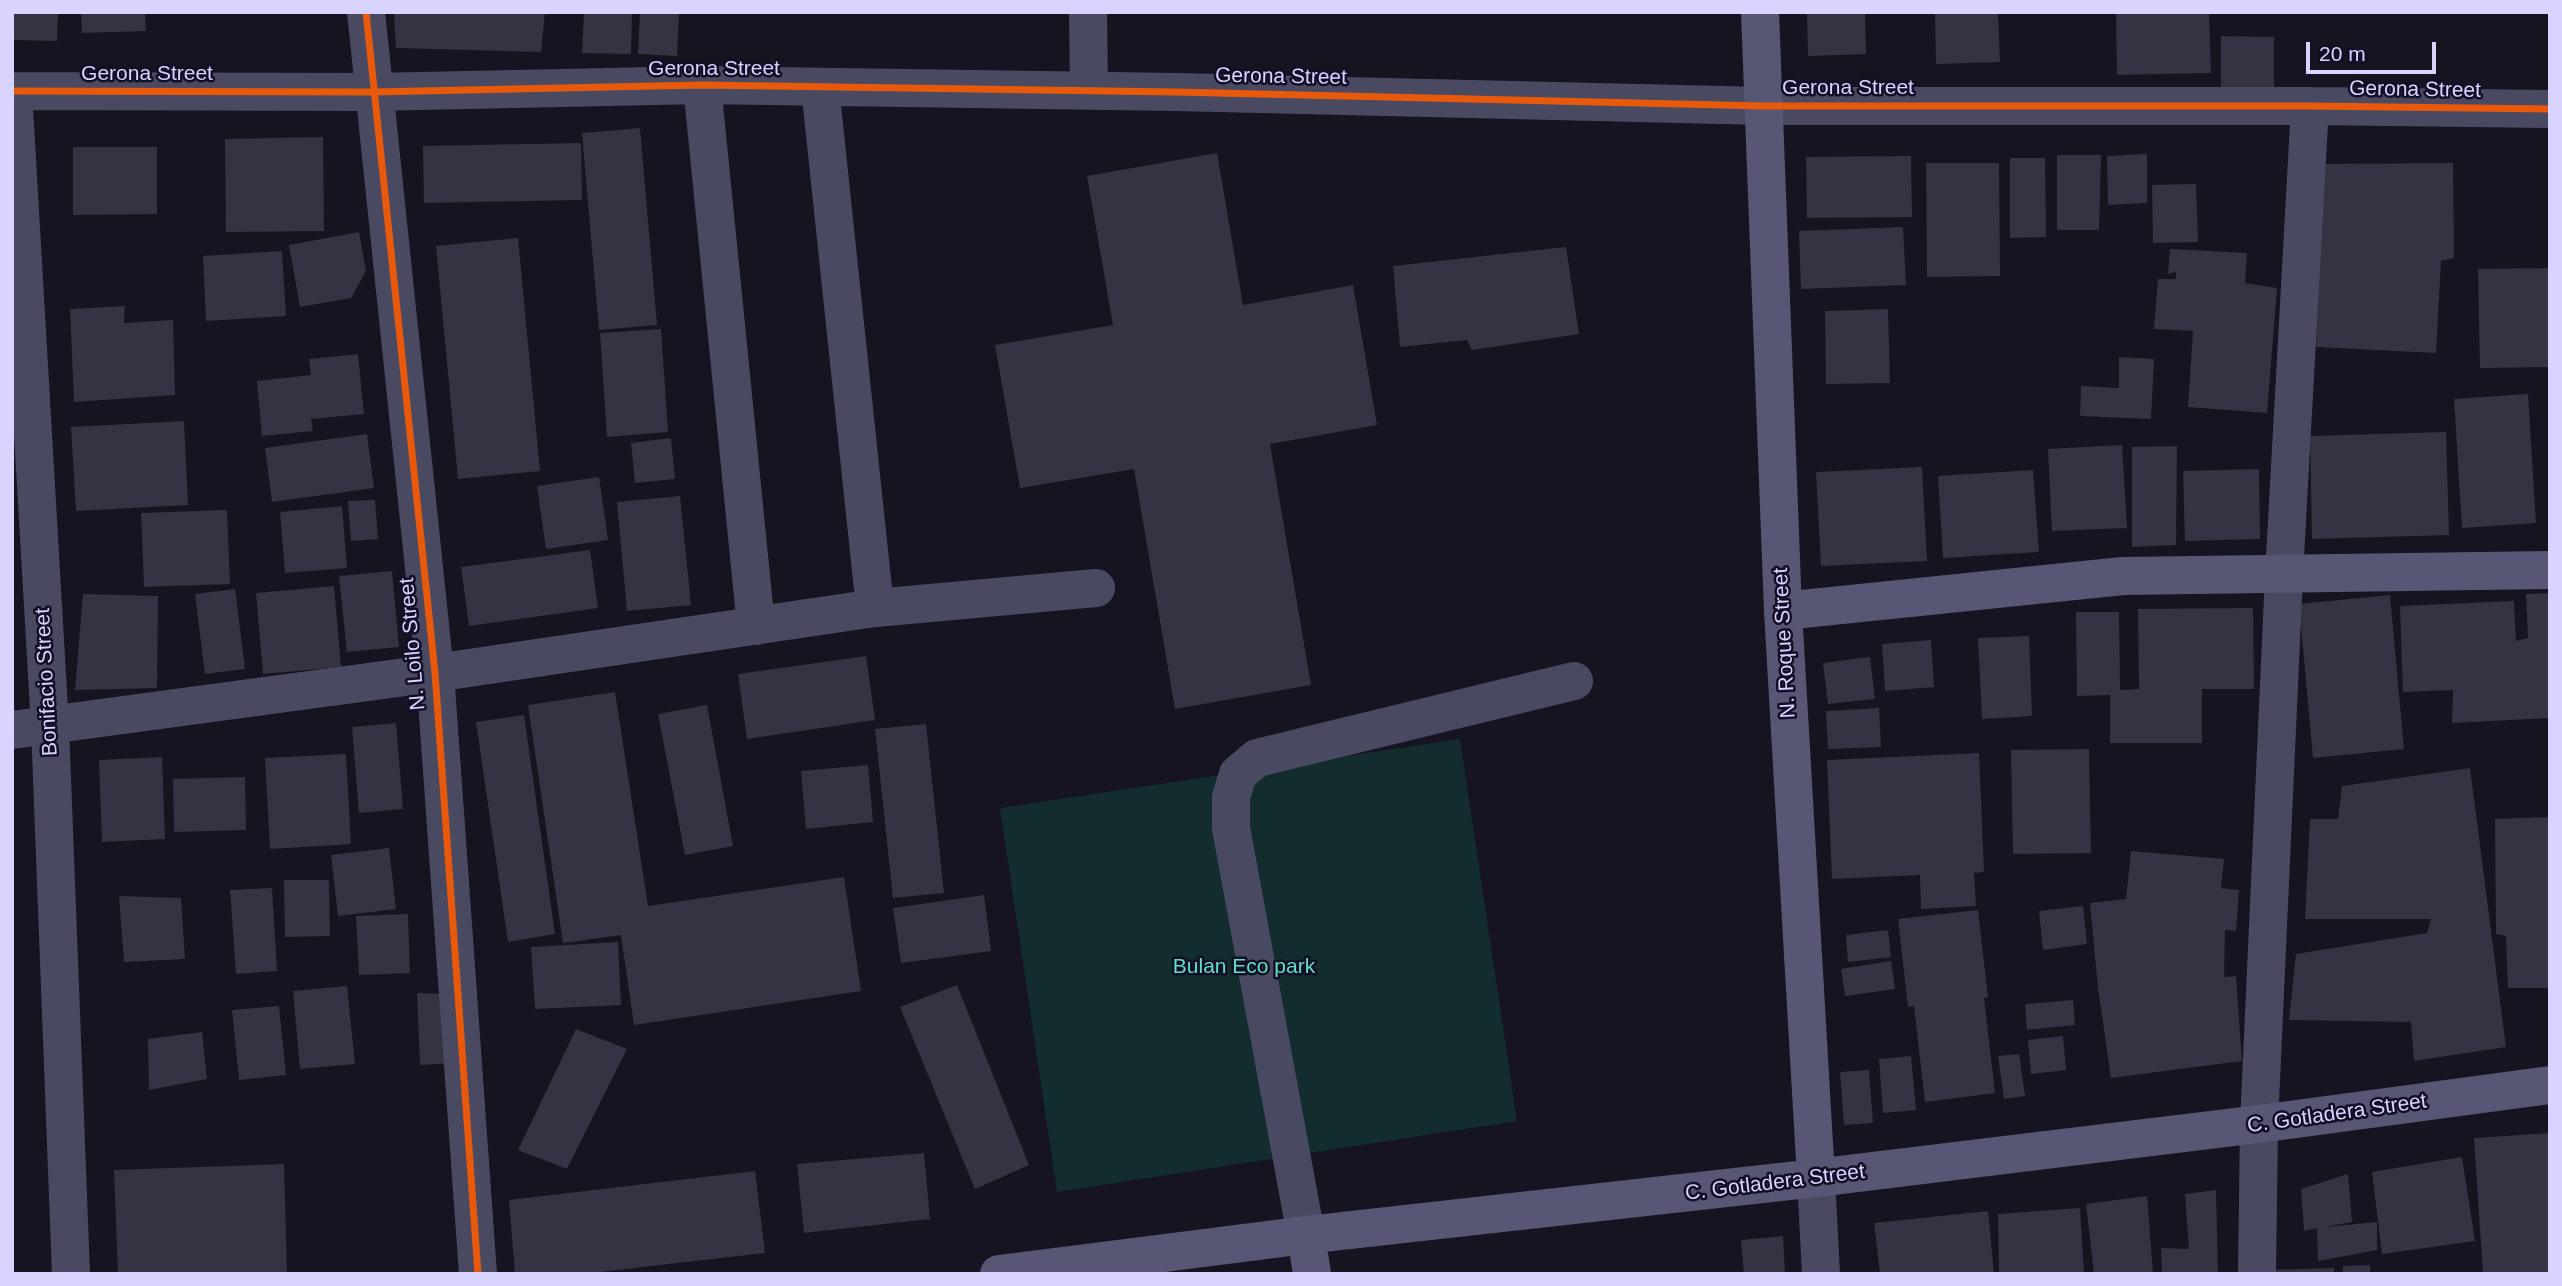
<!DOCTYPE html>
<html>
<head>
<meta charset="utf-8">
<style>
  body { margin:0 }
  #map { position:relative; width:2562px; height:1286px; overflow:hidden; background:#161421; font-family:Arial,sans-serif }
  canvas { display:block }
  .frame { position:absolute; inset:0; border:14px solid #d9d4ff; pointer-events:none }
  .scale { position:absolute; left:2306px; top:42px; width:130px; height:32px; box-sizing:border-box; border:4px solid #d9d4ff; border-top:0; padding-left:9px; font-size:21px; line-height:24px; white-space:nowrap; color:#d9d4ff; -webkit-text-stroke:5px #130f26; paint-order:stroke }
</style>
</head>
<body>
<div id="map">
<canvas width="2562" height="1286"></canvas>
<div class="frame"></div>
<div class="scale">20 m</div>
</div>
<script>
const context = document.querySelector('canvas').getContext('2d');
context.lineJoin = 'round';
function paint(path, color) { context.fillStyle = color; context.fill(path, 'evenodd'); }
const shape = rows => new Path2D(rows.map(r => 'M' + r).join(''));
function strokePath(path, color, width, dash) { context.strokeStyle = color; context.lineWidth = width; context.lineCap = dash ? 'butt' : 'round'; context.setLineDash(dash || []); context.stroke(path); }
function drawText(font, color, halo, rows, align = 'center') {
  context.font = font + ' Arial,sans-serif'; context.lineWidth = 5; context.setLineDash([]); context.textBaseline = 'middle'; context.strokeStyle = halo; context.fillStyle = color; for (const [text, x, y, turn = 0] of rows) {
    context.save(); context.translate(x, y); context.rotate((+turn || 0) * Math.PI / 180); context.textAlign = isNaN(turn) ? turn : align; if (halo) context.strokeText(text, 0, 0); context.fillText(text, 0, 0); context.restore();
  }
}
const green = shape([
  [1460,739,1517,1121,1057,1192,1000,808]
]);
const building = shape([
  [12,12,58,12,57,41,12,40],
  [81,12,145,12,146,31,82,33],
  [394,12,545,12,541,52,396,48],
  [584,12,632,12,631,54,582,53],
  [640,12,679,12,677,56,638,54],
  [1807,12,1865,12,1866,54,1808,56],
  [1935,12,1998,12,2000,62,1936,64],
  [2116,12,2209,12,2211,73,2117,75],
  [2221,36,2274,37,2274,87,2221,87],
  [640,128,657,325,599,330,582,133],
  [323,137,324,231,226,232,225,139],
  [581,143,582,200,424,203,423,146],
  [73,147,157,147,157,214,73,215],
  [1217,153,1243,305,1353,285,1377,425,1270,444,1311,685,1175,709,1134,469,1020,488,995,345,1113,325,1087,176],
  [2147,154,2147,203,2108,205,2107,156],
  [2057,155,2101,155,2099,230,2057,230],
  [1911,156,1912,217,1807,218,1806,157],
  [2010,158,2045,158,2046,237,2010,238],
  [1926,163,1999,163,2000,276,1927,277],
  [2453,163,2454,258,2441,261,2436,353,2316,347,2322,164],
  [2196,184,2198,242,2153,243,2152,185],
  [1903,227,1906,285,1801,289,1799,231],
  [359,232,366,271,351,298,300,307,289,245],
  [518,238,540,471,458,479,436,246],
  [1566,247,1579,334,1472,350,1467,340,1400,347,1393,266],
  [2170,249,2247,253,2245,283,2277,288,2267,413,2188,407,2193,331,2154,329,2158,279,2176,279,2176,272,2168,274],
  [282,251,286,316,206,321,203,256],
  [2550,268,2550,367,2480,368,2478,269],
  [125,306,124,323,173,320,175,395,74,402,70,309],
  [1888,309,1890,383,1826,384,1825,311],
  [661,329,668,432,607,437,600,333],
  [358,354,364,414,311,419,313,431,262,436,257,381,311,375,309,359],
  [2119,357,2154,359,2151,419,2080,416,2081,386,2119,388],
  [2528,394,2536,523,2462,528,2454,399],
  [184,421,188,505,76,511,71,427],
  [2446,432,2449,535,2312,539,2310,436],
  [367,434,374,488,272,502,265,448],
  [671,438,675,479,635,483,631,443],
  [2122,445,2127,528,2052,531,2048,449],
  [2177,446,2176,545,2132,547,2132,447],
  [1922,467,1927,561,1821,566,1816,472],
  [2259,469,2260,539,2185,541,2183,471],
  [2033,470,2039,552,1943,558,1938,476],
  [599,477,608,540,546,549,537,486],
  [680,496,691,605,627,611,617,502],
  [375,500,378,539,351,541,348,501],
  [342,506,347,568,285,573,280,512],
  [227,510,230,584,144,587,141,513],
  [590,550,598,608,469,626,461,567],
  [392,571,399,647,347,652,339,576],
  [334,586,341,667,263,674,256,593],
  [235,589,245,669,205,674,195,594],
  [2550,593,2550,718,2452,723,2453,690,2403,692,2400,606,2514,601,2516,641,2528,638,2526,594],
  [83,594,158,596,157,688,75,690],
  [2390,595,2404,749,2313,758,2299,604],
  [2253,608,2254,689,2202,689,2202,743,2110,743,2110,695,2077,696,2076,612,2119,612,2120,690,2139,689,2138,609],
  [2029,636,2032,716,1982,719,1978,638],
  [1931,640,1934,687,1885,691,1882,644],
  [866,656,875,720,747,739,738,674],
  [1870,657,1875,699,1828,704,1823,663],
  [615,692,648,906,844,877,861,991,634,1025,621,935,563,943,528,705],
  [707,705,733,846,685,855,658,714],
  [1879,708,1881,747,1828,749,1826,711],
  [524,715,555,934,508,942,476,722],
  [396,723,403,809,359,813,352,727],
  [926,724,944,893,893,898,875,729],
  [2089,749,2091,853,2013,854,2011,750],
  [1979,753,1984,872,1974,873,1976,906,1921,909,1920,875,1832,879,1827,760],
  [346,754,351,844,270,849,265,758],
  [162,757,165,839,102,842,99,760],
  [868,765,873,822,806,829,801,771],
  [2470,768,2506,1047,2414,1061,2411,1022,2289,1020,2296,954,2427,933,2431,919,2305,919,2310,819,2338,819,2342,786],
  [245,777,246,830,174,832,173,779],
  [2550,817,2550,988,2508,988,2506,936,2496,934,2495,819],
  [389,848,396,909,338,916,331,855],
  [2131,851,2224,859,2221,888,2239,890,2236,931,2225,930,2224,977,2236,976,2242,1061,2111,1078,2098,988,2090,903,2126,899],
  [284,880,329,880,330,936,285,937],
  [272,888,277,971,236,974,230,890],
  [984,895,991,951,901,963,893,908],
  [119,896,181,898,185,959,124,962],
  [2083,906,2087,944,2043,950,2039,911],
  [1978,910,1988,997,1984,998,1995,1093,1925,1102,1914,1006,1908,1007,1898,919],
  [408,914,410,973,359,975,356,916],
  [1888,930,1891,957,1848,962,1846,935],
  [618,942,621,1005,535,1009,531,947],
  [1891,961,1895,989,1845,996,1841,969],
  [957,985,1029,1165,975,1189,900,1007],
  [347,986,355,1064,300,1069,293,991],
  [417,993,449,994,454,1063,420,1065],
  [2073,1000,2075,1025,2027,1030,2025,1004],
  [279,1006,286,1075,239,1080,232,1010],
  [576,1029,627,1049,567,1169,518,1150],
  [202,1032,207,1079,149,1090,148,1039],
  [2063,1036,2066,1070,2031,1074,2028,1040],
  [2019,1054,2025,1096,2004,1099,1998,1056],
  [1911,1056,1916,1110,1883,1113,1879,1059],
  [1869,1070,1873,1123,1844,1125,1840,1072],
  [2550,1133,2550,1274,2483,1274,2474,1138],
  [924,1153,930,1219,804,1233,797,1164],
  [2462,1157,2475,1241,2382,1254,2372,1172],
  [284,1164,287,1274,118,1274,114,1170],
  [755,1171,765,1253,582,1274,515,1274,509,1200],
  [2348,1174,2352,1222,2325,1227,2377,1222,2377,1250,2318,1261,2317,1228,2304,1231,2301,1189],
  [2216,1190,2218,1274,2162,1274,2161,1248,2189,1249,2185,1194],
  [2147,1196,2153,1273,2094,1274,2086,1204],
  [2080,1208,2084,1274,1999,1274,1998,1214],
  [1988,1211,1994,1274,1880,1274,1874,1223],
  [1783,1236,1785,1274,1744,1274,1741,1240],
  [2370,1265,2370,1274,2343,1274,2343,1266],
  [2334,1268,2334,1274,2269,1274,2269,1270]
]);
const street = shape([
  [366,12,435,673,478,1274],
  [1088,12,1089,90],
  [702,85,756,626],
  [820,87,875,608],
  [12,91,373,92,702,85,1176,92,1764,106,2310,106,2550,109],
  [13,91,50,726,71,1274],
  [12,730,435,673,875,608,1096,588],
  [1816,1178,1821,1274],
  [1306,1235,1231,828,1231,797,1238,774,1257,758,1574,681],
  [2257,1274,2259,1124,2284,575,2310,106]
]);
const secondary = shape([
  [1760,12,1783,611,1816,1178],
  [1783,611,2123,576,2550,570],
  [1306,1235,1312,1274],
  [999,1274,1306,1235,1816,1178,2259,1124,2550,1085]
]);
const cycleway = shape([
  [366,12,435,673,478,1274],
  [12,91,373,92,702,85,1176,92,1764,106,2310,106,2550,109]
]);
const streetNames = [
  ["Gerona Street",714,69],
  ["Gerona Street",147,74],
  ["Gerona Street",1281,77,1],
  ["Gerona Street",1848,88],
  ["Gerona Street",2415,90,1],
  ["N. Roque Street",1785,643,-93],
  ["N. Loilo Street",413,644,-95],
  ["Bonifacio Street",47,682,-93],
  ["C. Gotladera Street",2337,1114,-8],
  ["C. Gotladera Street",1775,1183,-7]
];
const parkNames = [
  ["Bulan Eco park",1244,967]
];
paint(green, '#132c2d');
paint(building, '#343243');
strokePath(street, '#4a4962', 38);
strokePath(secondary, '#575674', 38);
strokePath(cycleway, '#e8590c', 7);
drawText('21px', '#d9d4ff', '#130f26', streetNames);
drawText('21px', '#5fe0c0', '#130f26', parkNames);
</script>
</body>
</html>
